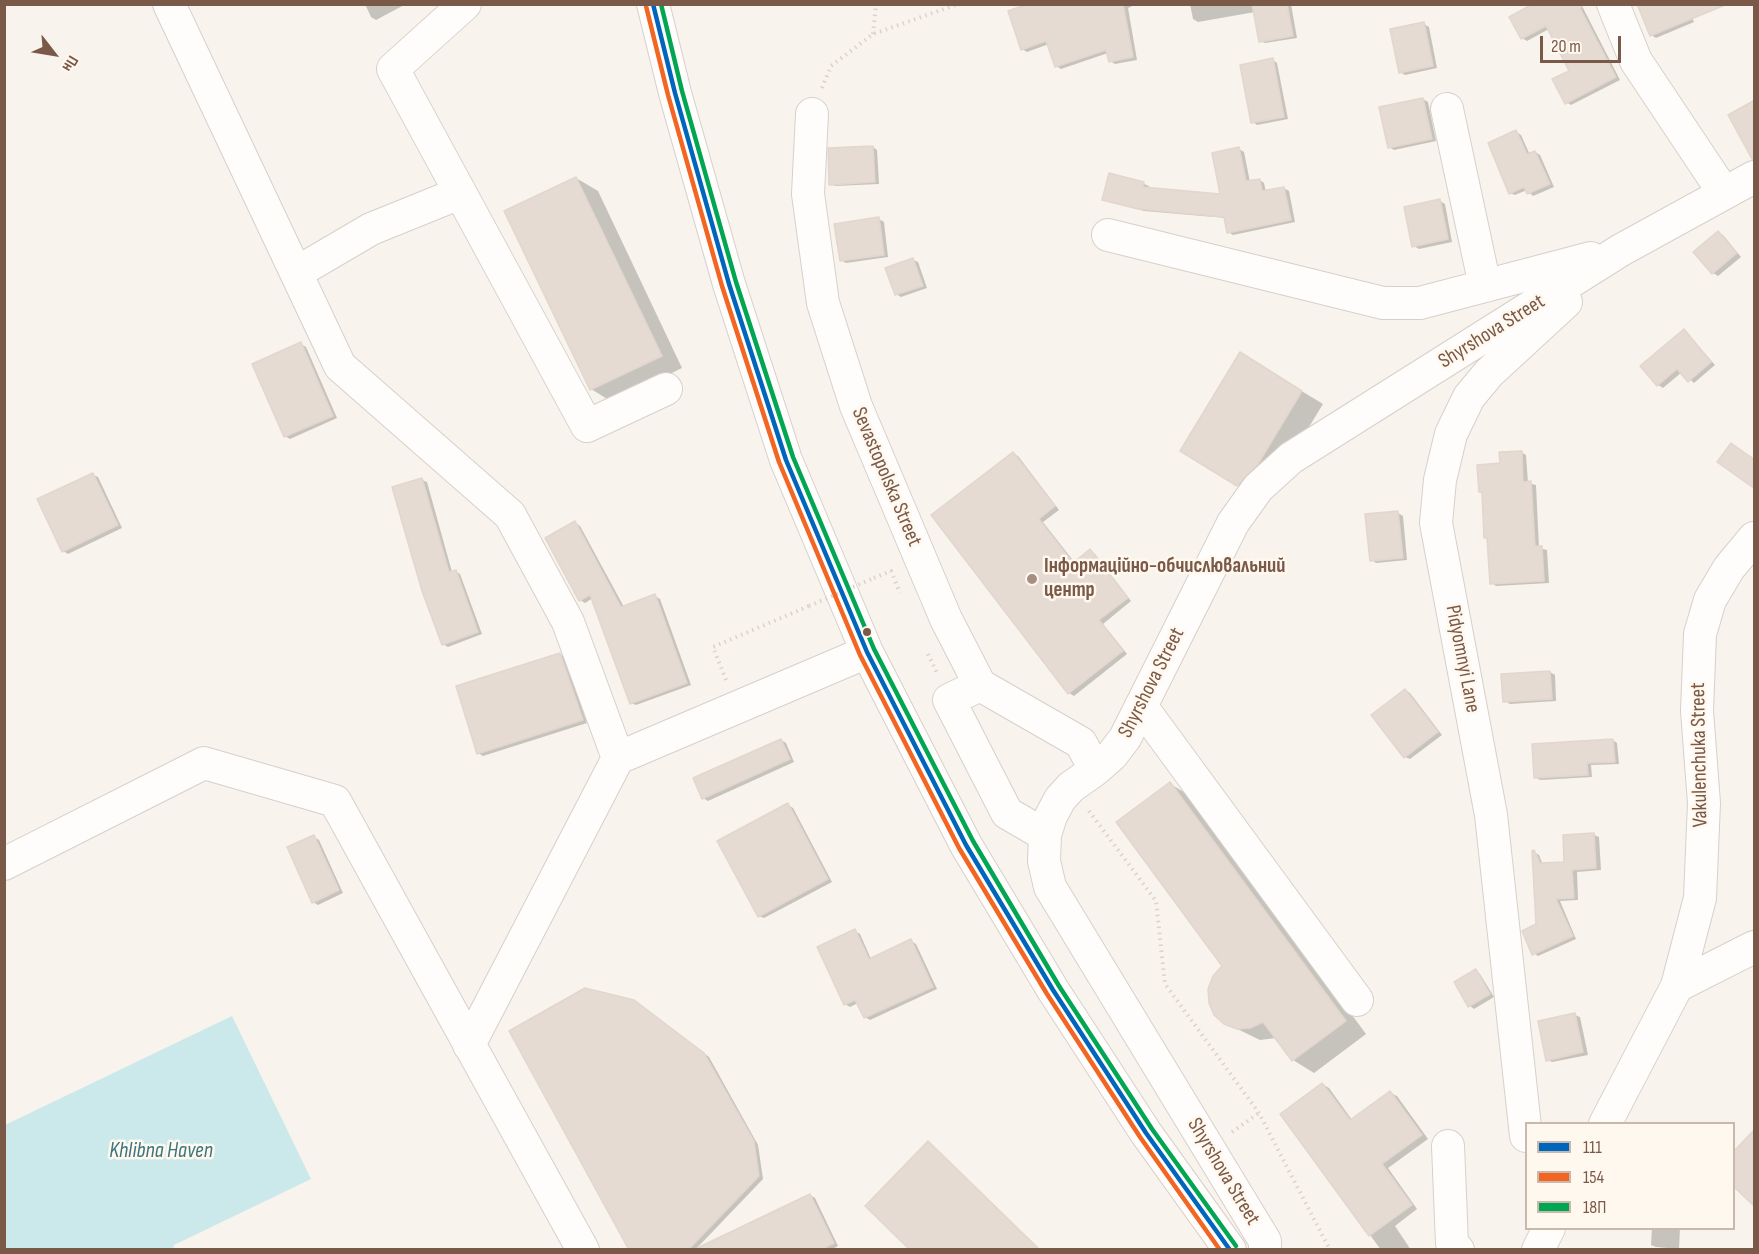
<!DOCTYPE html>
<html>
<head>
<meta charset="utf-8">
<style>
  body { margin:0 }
  #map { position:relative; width:1759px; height:1254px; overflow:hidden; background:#f8f3ec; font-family:"Sofia Sans Condensed",sans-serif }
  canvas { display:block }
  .frame { position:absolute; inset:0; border:6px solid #7a5948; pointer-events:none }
  .legend { position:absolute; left:1525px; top:1122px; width:210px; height:108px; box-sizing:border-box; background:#fff8ee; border:2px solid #cab8ac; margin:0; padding:8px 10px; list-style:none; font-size:18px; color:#7a5948 }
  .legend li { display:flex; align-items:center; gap:12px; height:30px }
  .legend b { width:30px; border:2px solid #cab8ac }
  .north { position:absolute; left:24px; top:24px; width:60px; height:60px; -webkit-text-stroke:4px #fff8ee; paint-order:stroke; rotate:121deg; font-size:16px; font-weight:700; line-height:24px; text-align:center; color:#7a5948 }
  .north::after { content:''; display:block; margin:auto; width:21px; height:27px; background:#7a5948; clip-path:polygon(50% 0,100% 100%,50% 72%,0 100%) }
  .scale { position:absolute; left:1540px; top:36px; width:81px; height:27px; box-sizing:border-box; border:3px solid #7a5948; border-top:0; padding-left:8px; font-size:18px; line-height:21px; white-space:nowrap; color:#7a5948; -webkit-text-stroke:4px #fff8ee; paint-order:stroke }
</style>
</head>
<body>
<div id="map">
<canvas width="1759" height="1254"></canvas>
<div class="frame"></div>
<ul class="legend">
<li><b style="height:8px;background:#0065bd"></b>111</li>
<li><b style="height:8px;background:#f26522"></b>154</li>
<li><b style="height:8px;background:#00a651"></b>18П</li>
</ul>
<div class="north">Пн</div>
<div class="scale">20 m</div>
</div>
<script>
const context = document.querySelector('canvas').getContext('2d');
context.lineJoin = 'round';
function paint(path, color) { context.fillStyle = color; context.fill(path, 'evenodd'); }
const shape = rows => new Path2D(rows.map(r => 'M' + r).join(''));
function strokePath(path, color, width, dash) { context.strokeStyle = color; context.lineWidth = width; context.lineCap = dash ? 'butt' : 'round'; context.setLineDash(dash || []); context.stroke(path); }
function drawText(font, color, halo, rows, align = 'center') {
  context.font = font + ' "Sofia Sans Condensed",sans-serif'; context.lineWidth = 5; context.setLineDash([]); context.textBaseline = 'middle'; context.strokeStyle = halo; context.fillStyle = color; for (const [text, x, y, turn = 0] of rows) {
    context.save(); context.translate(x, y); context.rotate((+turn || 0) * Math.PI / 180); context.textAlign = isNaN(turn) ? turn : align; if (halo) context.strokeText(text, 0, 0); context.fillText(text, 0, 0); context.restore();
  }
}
const water = shape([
  [232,1016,311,1179,174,1245,173,1249,5,1249,5,1125]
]);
const shadow = shape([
  [365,4,406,4,376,20,371,17],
  [1033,4,1137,4,1128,8,1137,60,1115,64,1110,61,1108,53,1061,69,1056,66,1049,44,1027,52,1022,49],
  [1190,4,1291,4,1297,38,1265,43,1260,41,1255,12,1198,22,1193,19],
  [1581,4,1620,80,1571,105,1566,102,1571,71,1549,29,1527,41,1522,38],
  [1686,4,1694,22,1656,38,1651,35],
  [1424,24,1429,27,1437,68,1405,75,1400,72],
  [1273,60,1277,63,1288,119,1257,125,1253,122],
  [1423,99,1428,102,1436,141,1394,150,1389,147],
  [1516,132,1521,135,1530,155,1535,152,1540,155,1554,187,1533,196,1527,190,1515,195,1510,193],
  [873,147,877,150,879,184,835,186,831,184],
  [1239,149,1244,152,1250,182,1260,180,1264,183,1266,192,1284,188,1289,191,1295,222,1233,235,1228,232,1226,218,1144,211,1104,200,1110,175,1144,184,1149,186,1148,189,1221,195],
  [576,178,598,191,682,368,612,402,591,389],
  [1440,201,1445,204,1452,242,1419,249,1414,246],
  [879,219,884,222,888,257,846,263,841,260],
  [1718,232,1723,235,1741,257,1718,276,1713,273,1695,252],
  [913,260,918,262,927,288,901,297,896,294],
  [1684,331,1688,334,1715,365,1694,383,1682,372,1663,388,1658,385,1642,366],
  [301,344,306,347,337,418,290,439,285,436],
  [1262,367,1323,404,1279,476,1259,497,1238,485],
  [1521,452,1526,455,1528,483,1536,485,1539,548,1547,550,1549,583,1496,586,1492,583,1488,539,1486,538,1483,493,1480,492,1501,465],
  [1013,454,1018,456,1059,510,1043,522,1075,563,1090,551,1095,554,1131,601,1103,624,1127,654,1074,696,1069,693],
  [93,475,98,477,122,528,68,554,63,551],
  [422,480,427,482,452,572,455,571,460,574,482,634,448,647,443,644],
  [1398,513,1403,516,1407,560,1376,563,1372,560],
  [575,523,580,526,624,607,655,596,660,599,691,685,636,705,631,703,593,598,585,603,580,600],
  [560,654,565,657,587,723,483,756,478,753],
  [1550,672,1555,675,1556,701,1510,704,1505,701],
  [1405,690,1410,693,1442,735,1410,759,1405,757],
  [781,740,786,743,794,762,708,801,703,798],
  [1613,740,1617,743,1619,764,1591,765,1592,777,1540,780,1535,777],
  [1170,784,1191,796,1366,1034,1314,1073,1293,1060,1276,1038,1260,1040,1225,1023,1224,966],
  [788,805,793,808,832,882,764,918,759,916],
  [1594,835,1599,837,1601,870,1577,872,1578,900,1560,901,1576,939,1538,956,1534,953,1538,925,1534,852,1539,855,1543,865,1566,863],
  [314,837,319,840,343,893,318,905,313,902],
  [855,931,860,934,871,959,911,941,916,944,937,989,870,1020,865,1017,858,1003,850,1007,845,1004],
  [1476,971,1480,974,1494,997,1474,1009,1470,1006,1456,982],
  [639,1005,709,1057,758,1145,763,1179,695,1250,631,1250],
  [1575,1015,1580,1017,1588,1055,1552,1062,1548,1060],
  [1322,1084,1329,1088,1352,1120,1390,1093,1397,1096,1428,1139,1388,1168,1417,1209,1395,1226,1411,1250,1381,1250,1282,1114],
  [810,1195,815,1198,838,1246,831,1250,697,1250],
  [1652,1228,1680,1228,1679,1249,1656,1247,1651,1245]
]);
const building = shape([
  [1028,4,1123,4,1133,57,1109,62,1106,50,1055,67,1046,41,1021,50,1008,11,1028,4],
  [1252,4,1287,4,1293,36,1259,42,1252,4],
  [1533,4,1585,4,1580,8,1616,77,1565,104,1552,79,1569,71,1546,26,1521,39,1509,17,1533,4],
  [1637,4,1725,4,1725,5,1650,36,1637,4],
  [1424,22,1433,66,1399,73,1390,29,1424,22],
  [1273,58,1284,117,1251,123,1240,65,1273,58],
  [1423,98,1432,139,1388,148,1379,107,1423,98],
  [1755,100,1755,159,1752,159,1728,115,1755,100],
  [1516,130,1527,154,1535,151,1550,184,1527,194,1524,187,1509,194,1488,143,1516,130],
  [873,146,875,182,829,185,828,148,873,146],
  [1239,147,1246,181,1260,179,1262,191,1284,187,1291,220,1227,233,1224,217,1138,209,1102,200,1109,173,1144,182,1143,187,1220,194,1212,153,1239,147],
  [576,177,662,356,590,390,504,211,576,177],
  [1440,199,1448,239,1412,247,1404,207,1440,199],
  [879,217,884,255,840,261,834,224,879,217],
  [1718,231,1737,253,1712,274,1693,252,1718,231],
  [913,258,923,286,895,295,885,268,913,258],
  [1684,329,1711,362,1688,382,1677,369,1657,386,1640,366,1684,329],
  [301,342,333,416,284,437,252,364,301,342],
  [1240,352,1302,391,1258,464,1237,486,1180,451,1240,352],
  [1731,443,1755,460,1755,489,1717,462,1731,443],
  [1522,451,1523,482,1531,481,1535,546,1542,546,1544,581,1490,584,1487,538,1484,538,1482,492,1479,492,1477,465,1500,463,1499,452,1522,451],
  [1013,452,1055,506,1039,519,1073,563,1090,549,1128,598,1099,620,1123,651,1068,694,931,515,1013,452],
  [93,473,118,525,62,552,37,499,93,473],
  [422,478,449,572,456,570,478,632,442,645,422,591,392,487,422,478],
  [1398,511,1403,558,1370,561,1365,514,1398,511],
  [575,521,621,607,655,594,687,683,630,704,590,595,579,601,545,538,575,521],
  [560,653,583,720,477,754,456,686,560,653],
  [1550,671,1552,699,1503,702,1501,674,1550,671],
  [1405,689,1438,732,1404,758,1371,715,1405,689],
  [781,739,790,759,702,799,693,778,781,739],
  [1613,739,1615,762,1587,763,1588,775,1534,778,1532,744,1613,739],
  [1170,782,1346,1021,1292,1061,1263,1022,1250,1028,1237,1029,1224,1024,1214,1015,1209,1003,1208,989,1213,976,1222,966,1116,822,1170,782],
  [788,803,828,879,758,917,717,841,788,803],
  [1594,833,1596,868,1572,870,1574,898,1556,899,1573,936,1532,955,1522,931,1536,924,1532,851,1534,850,1540,863,1564,862,1563,835,1594,833],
  [314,835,339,890,312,903,287,847,314,835],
  [855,929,869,959,911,939,933,987,864,1018,855,1000,844,1005,817,947,855,929],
  [1476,969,1490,994,1468,1007,1454,982,1476,969],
  [585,988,634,1000,704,1053,754,1141,759,1176,688,1250,629,1250,509,1031,585,988],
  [1575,1013,1583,1052,1546,1061,1538,1021,1575,1013],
  [1322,1083,1350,1120,1390,1091,1422,1135,1382,1164,1412,1205,1369,1236,1280,1114,1322,1083],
  [1755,1129,1755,1207,1734,1187,1734,1151,1755,1129],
  [928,1141,1040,1250,910,1250,865,1206,928,1141],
  [810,1194,834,1243,821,1250,693,1250,810,1194]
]);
const path = shape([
  [873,34,876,4],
  [822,88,831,66,873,34,958,4],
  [874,578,891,571,900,593],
  [928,654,938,675],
  [726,680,713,647,809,606],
  [1089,811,1156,901,1165,984,1259,1113,1330,1250],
  [1232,1132,1259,1113]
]);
const minor = shape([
  [169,4,340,366,510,515,568,622,618,758],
  [465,4,393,69,587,426,666,389],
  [653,4,675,93,729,284,786,460,867,652,966,845,1053,990,1146,1133,1230,1250],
  [1613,4,1636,61,1724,193],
  [1447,109,1485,286],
  [812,114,808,194,823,303,856,406,946,619,980,685,1081,743,1095,770],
  [1108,235,1383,303,1420,303,1591,258],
  [296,273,371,229,460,193],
  [980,685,949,700,1007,813,1045,835],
  [1141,706,1357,1000],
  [4,864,204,763,335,801,583,1250],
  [1677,986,1754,947],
  [469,1045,618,758,867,652],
  [1605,1124,1677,986,1700,898,1704,803,1697,711,1700,634,1710,600,1729,568,1754,538],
  [1526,1136,1491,815,1436,523,1440,480,1451,434,1469,397,1489,373,1566,302],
  [1448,1146,1452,1244,1458,1250],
  [1265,1250,1265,1241,1050,887,1044,861,1045,835,1051,816,1060,799,1071,787,1095,770,1112,755,1125,738,1233,523,1258,488,1291,458,1621,250,1754,177],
  [1538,1250,1549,1228]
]);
const pathBridge = shape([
  [809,606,874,578]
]);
const bus1 = shape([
  [653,4,675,93,729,284,786,460,867,652,966,845,1053,990,1146,1133,1230,1250]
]);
const bus2 = shape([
  [646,6,668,95,722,286,779,462,860,655,959,848,1047,994,1140,1137,1220,1250]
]);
const bus3 = shape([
  [661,4,682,91,736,282,793,457,874,649,973,841,1059,986,1152,1129,1236,1246]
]);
const markers = [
  [1032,579,6,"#a68f81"],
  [867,632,5,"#7a5948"]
];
const streetNames = [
  ["Shyrshova Street",1492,332,-32],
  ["Sevastopolska Street",886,477,67],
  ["Pidyomnyi Lane",1462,659,79],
  ["Shyrshova Street",1152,683,-63],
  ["Vakulenchuka Street",1700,755,-91],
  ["Shyrshova Street",1223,1172,59]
];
const poiNames = [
  ["Інформаційно-обчислювальний",1044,567],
  ["центр",1044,591]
];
const waterNames = [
  ["Khlibna Haven",161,1151]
];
paint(water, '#cbe8eb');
paint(shadow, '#0003');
paint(building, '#e5dbd3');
strokePath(building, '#e2d6cd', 1.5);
strokePath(minor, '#d7d0ca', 34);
strokePath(path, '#dbd2cd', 4, [1.5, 4.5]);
strokePath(minor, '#fefdfc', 32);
strokePath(pathBridge, '#dbd2cd', 4, [1.5, 4.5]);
strokePath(bus1, '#0065bd', 4.5);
strokePath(bus2, '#f26522', 4.5);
strokePath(bus3, '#00a651', 4.5);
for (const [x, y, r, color] of markers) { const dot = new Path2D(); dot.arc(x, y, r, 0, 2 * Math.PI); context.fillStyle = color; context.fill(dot); strokePath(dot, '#fff8ee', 2); }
drawText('21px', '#7a5948', '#fff8ee', streetNames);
drawText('bold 21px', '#7a5948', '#fff8ee', poiNames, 'left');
drawText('italic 22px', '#3a7680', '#fff8ee', waterNames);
</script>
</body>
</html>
